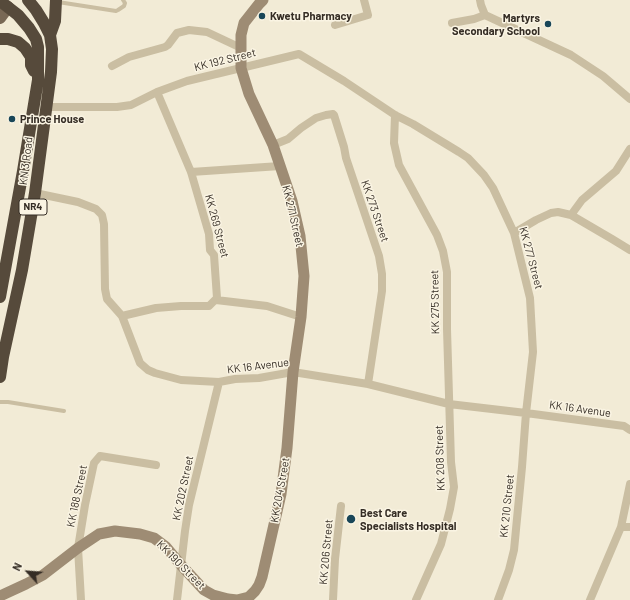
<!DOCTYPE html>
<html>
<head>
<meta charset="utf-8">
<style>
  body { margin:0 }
  #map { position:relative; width:630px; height:600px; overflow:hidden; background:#f2ebd6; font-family:Barlow,sans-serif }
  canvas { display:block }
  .north { position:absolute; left:8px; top:552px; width:40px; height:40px; -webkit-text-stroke:3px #faf4e3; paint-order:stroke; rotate:296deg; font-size:11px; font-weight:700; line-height:16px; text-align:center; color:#352d25 }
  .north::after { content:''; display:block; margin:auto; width:14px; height:18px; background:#352d25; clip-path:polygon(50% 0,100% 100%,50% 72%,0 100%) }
</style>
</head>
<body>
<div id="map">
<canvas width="630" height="600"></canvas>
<div class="north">N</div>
</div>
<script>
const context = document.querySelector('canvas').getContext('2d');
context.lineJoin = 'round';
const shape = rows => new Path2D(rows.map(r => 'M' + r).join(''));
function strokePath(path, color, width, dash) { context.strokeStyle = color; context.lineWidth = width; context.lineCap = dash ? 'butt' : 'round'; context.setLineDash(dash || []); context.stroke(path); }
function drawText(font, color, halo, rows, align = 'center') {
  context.font = font + ' Barlow,sans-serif'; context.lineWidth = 3; context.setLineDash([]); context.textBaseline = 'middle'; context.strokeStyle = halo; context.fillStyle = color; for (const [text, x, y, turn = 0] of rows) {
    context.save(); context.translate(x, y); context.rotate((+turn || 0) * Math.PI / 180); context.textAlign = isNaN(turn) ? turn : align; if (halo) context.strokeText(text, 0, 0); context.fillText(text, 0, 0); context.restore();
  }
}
const lane = shape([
  [58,2,116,11,118,10,124,6,125,3,123,0],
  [0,402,8,402,64,411]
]);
const street = shape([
  [480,0,481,5,485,15,571,55,603,76,630,99],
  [452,23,474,19,485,15],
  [335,25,368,15,364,0],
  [112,66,129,57,165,47,168,45,177,33,189,30,207,32,241,48],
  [47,107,117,107,131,105,157,92,187,81,299,54,344,81,395,115,413,124,459,152,468,158,484,175,493,188,514,233,530,298,533,352,526,413,522,467,514,550,509,570,498,600],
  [395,115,394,143,399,165,437,235,443,251,447,272,447,329,451,462,454,487,450,509,441,544,416,600],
  [273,145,288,139,301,128,316,118,326,115,333,114,334,115,344,147,346,158,379,256,382,274,382,291,368,384],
  [191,172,280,166],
  [35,193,78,202,96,209,102,215,104,224,105,289,107,299,122,316,140,363,148,370,155,373,181,380,219,382,235,379,259,378,293,372,368,384,449,404,526,413,624,426,630,430],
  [571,215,582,200,616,171,630,149],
  [514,233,536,220,551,213,558,212,571,215,612,239,630,250],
  [216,300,267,306,301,317],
  [122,316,156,308,181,306,209,306,217,298,214,255,210,250,209,234,191,172,157,92],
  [621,527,630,527],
  [81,600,78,548,85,505,94,463,100,456,156,465],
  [177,600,185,531,189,505,219,382],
  [333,600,335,559,341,506],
  [590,600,621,527,630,484]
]);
const secondary = shape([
  [0,596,26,584,43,575,78,548,99,534,115,531,140,534,154,538,166,547,181,565,204,590,213,595,228,599,237,600],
  [237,600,249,597,255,591,259,585,262,577,281,494,287,448,293,372,301,317,304,276,300,236,292,201,273,145,249,94,241,68,241,35,244,23,259,4,263,0]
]);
const primary = shape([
  [0,18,8,7]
]);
const highway = shape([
  [0,1,18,15,29,28,36,39,38,47,38,80,23,171,0,297],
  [50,35,55,21,56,0],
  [0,39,8,39,18,42,25,48,31,57,31,65,34,71],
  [0,377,3,357,22,270,35,193,51,72,52,49,50,35,44,23,36,10,28,0]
]);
const markers = [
  [262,16,4,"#194658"],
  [548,24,4,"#194658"],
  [12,119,4,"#194658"],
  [351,519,5,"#194658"]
];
const shields = [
  [33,207,28]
];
const shieldNames = [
  ["NR4",33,207]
];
const poiNames = [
  ["Kwetu Pharmacy",270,16],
  ["Martyrs",540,18,"right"],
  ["Secondary School",540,31,"right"],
  ["Prince House",20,119],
  ["Best Care",360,513],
  ["Specialists Hospital",360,526]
];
const streetNames = [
  ["KK 192 Street",225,60,-14],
  ["KN 3 Road",26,161,-83],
  ["KK 273 Street",375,211,71],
  ["KK 271 Street",293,216,77],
  ["KK 269 Street",217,226,75],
  ["KK 277 Street",531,258,75],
  ["KK 275 Street",435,302,-91],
  ["KK 16 Avenue",258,366,-7],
  ["KK 16 Avenue",580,409,8],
  ["KK 208 Street",440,458,-92],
  ["KK 202 Street",183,488,-78],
  ["KK 204 Street",280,490,-80],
  ["KK 188 Street",77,496,-78],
  ["KK 210 Street",507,506,-84],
  ["KK 206 Street",326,552,-85],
  ["KK 190 Street",181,565,45]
];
strokePath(lane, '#cabea2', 4);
strokePath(street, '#cabea2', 8);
strokePath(secondary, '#9e8c74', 11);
strokePath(primary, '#786855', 12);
strokePath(highway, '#564a3b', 12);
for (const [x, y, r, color] of markers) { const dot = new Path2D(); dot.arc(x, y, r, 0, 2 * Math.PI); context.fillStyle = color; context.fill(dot); strokePath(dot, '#faf4e3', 1.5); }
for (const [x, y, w] of shields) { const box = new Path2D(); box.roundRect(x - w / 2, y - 8, w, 16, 3); context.fillStyle = '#faf4e3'; context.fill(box); strokePath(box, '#352d25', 1); }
drawText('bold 10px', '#352d25', null, shieldNames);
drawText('bold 11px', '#352d25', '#faf4e3', poiNames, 'left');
drawText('11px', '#352d25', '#faf4e3', streetNames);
</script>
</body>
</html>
